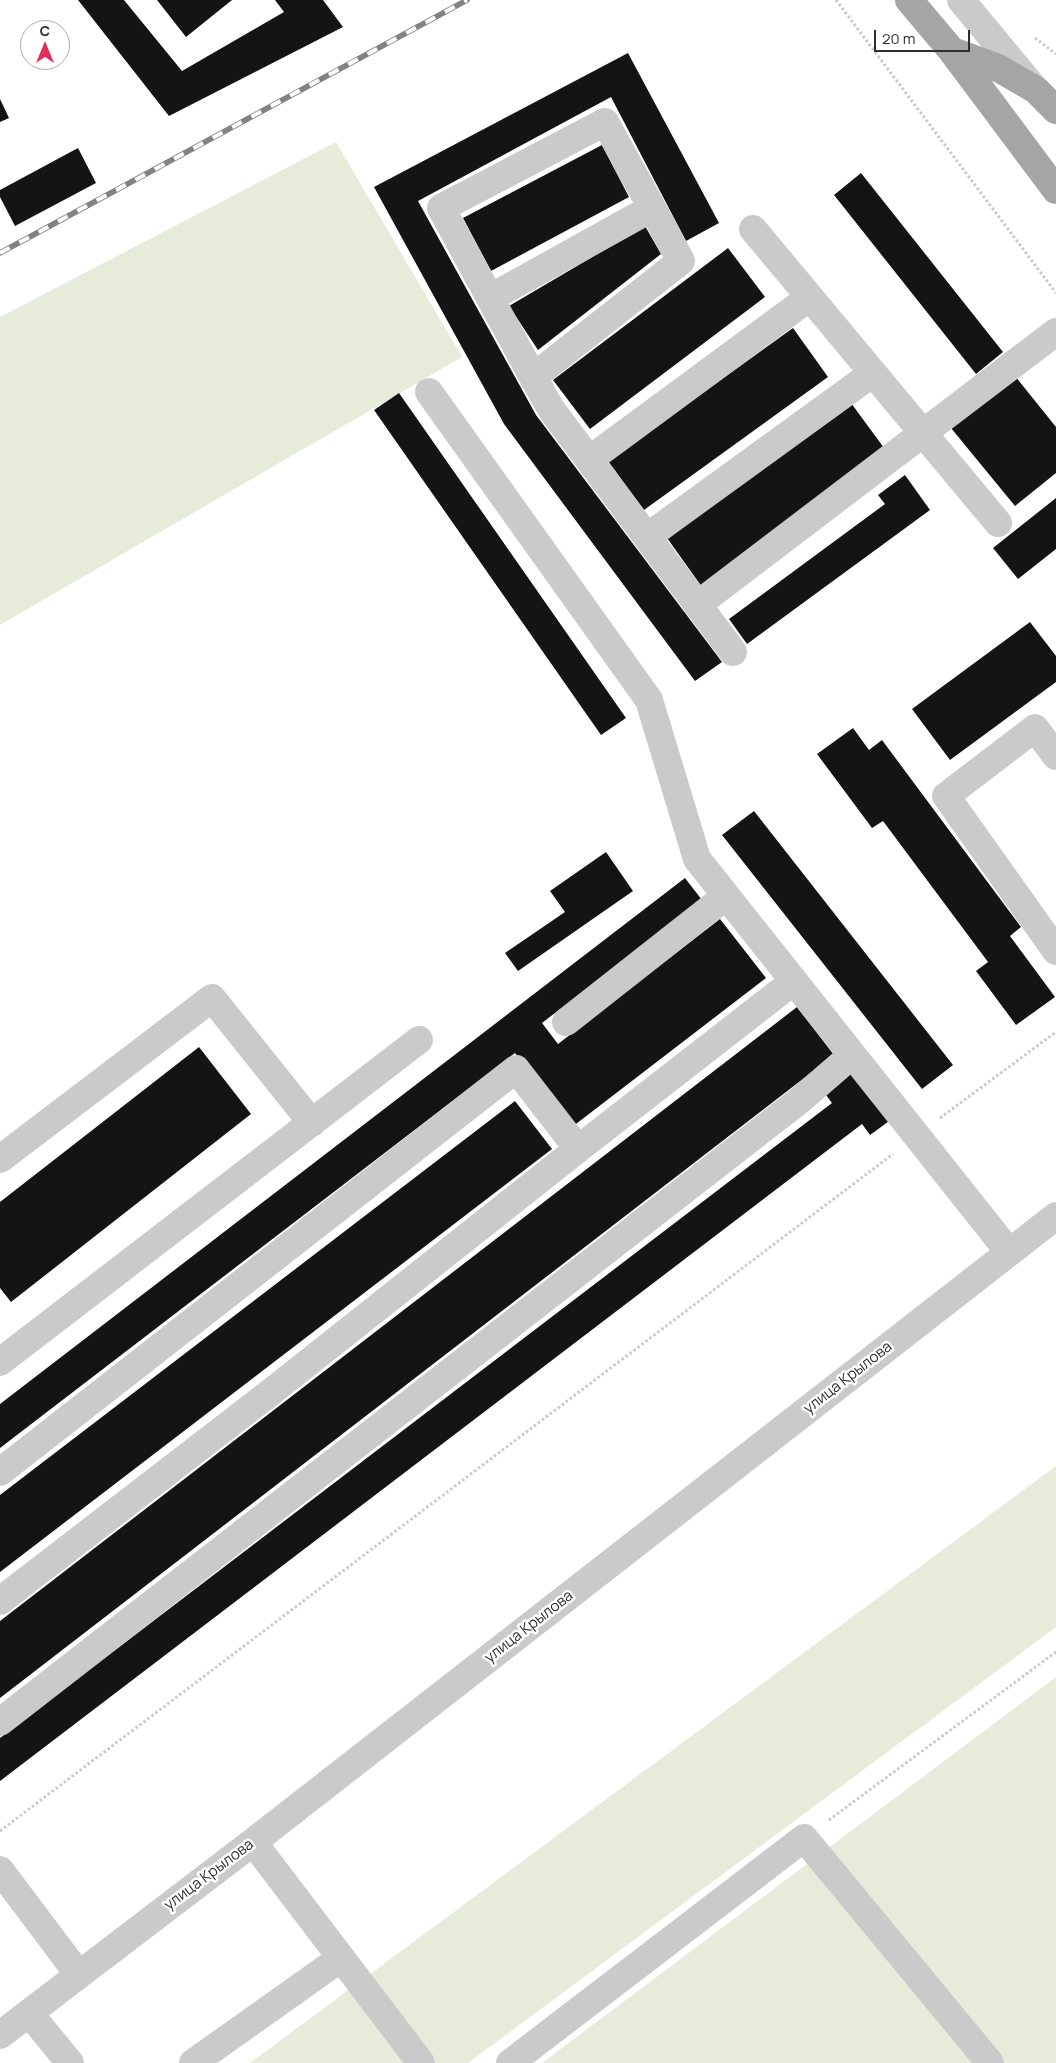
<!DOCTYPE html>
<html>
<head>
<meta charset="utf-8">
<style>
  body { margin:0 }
  #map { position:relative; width:1056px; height:2063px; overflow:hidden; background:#fff; font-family:Manrope,sans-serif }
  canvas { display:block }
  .north { position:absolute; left:20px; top:20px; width:50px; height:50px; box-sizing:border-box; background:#fff; border:1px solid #ababab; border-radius:50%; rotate:0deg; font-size:14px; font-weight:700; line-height:20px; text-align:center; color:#2d2d2d }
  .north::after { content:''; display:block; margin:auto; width:18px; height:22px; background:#e62d57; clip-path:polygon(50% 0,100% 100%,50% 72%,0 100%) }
  .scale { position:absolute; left:874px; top:30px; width:96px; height:22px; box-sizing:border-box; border:2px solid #2d2d2d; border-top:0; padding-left:6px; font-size:15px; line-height:18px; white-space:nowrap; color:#2d2d2d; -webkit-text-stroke:4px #fff; paint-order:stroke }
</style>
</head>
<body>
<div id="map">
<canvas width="1056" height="2063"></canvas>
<div class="north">С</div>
<div class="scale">20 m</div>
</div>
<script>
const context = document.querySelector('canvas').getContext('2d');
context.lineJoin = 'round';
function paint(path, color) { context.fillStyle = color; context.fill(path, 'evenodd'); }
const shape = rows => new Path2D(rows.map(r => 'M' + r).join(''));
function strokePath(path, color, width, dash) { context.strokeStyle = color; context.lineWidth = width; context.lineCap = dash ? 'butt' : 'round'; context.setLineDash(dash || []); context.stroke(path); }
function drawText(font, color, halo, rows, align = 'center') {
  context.font = font + ' Manrope,sans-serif'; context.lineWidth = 5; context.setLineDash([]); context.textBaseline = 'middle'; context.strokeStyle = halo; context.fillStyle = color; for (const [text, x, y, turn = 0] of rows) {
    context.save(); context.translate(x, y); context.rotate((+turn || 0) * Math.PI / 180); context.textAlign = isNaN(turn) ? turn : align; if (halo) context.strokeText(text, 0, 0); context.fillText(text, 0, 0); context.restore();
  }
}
const green = shape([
  [336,142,462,357,0,625,0,317],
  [1056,1466,1056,1627,468,2063,250,2063],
  [1056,1677,1056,2063,542,2063]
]);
const building = shape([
  [78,0,124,0,182,71,284,12,275,0,323,0,343,27,169,116],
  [157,0,232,0,186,37],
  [628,53,719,223,686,241,611,97,418,201,536,415,722,662,695,681,504,424,374,187],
  [0,99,9,118,0,122],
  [602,145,629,197,491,271,463,218],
  [78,148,96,183,15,226,0,197,0,190],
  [861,173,1003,352,976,374,834,195],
  [645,226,661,254,538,350,509,306],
  [728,248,765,297,590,429,553,380],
  [793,328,828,377,644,510,608,461],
  [1015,376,1056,427,1056,473,1015,506,951,428],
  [399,393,626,718,601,735,374,410],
  [851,403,887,452,702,587,667,538],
  [905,475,930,510,747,644,729,619,885,504,878,495],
  [1056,498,1056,549,1018,579,993,548],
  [1030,622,1056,656,1056,682,950,760,912,709],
  [853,728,869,750,882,740,1021,927,1010,936,1055,997,1016,1025,976,971,988,962,883,821,872,828,817,754],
  [754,811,953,1065,922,1089,722,835],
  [606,852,633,891,518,971,505,953,565,912,550,891],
  [685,878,702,900,542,1023,558,1044,720,919,766,978,572,1127,515,1053,0,1448,0,1404],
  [797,1007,834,1055,0,1698,0,1621],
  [199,1047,251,1114,11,1302,0,1288,0,1202],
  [850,1071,896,1116,870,1135,862,1124,0,1781,0,1738,832,1103,823,1091],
  [515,1101,552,1149,0,1572,0,1495]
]);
const path = shape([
  [836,0,1056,293],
  [1035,38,1056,54],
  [940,1118,1056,1032],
  [829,1820,1056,1652],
  [0,1831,893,1154]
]);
const minor = shape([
  [961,0,1033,87],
  [753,229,998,523],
  [490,298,652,208],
  [533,377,681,261,605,122,441,208,533,377,551,409,733,652],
  [429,392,649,700,697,859,1009,1252],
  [589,460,810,297],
  [647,537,873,373],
  [697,605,1056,332],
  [1056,756,1035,728,946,796,1056,951],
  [566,1022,726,896],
  [0,1159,212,998,312,1123],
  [0,1362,419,1040],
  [0,1472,516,1069,578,1149,794,981],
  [0,1601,271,1392,578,1149],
  [0,1722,800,1100,852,1055],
  [253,1842,421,2063],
  [0,1870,79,1975],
  [29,2013,70,2063],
  [0,2035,253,1842,1056,1216],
  [193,2063,341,1958],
  [510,2063,804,1838,990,2063]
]);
const major = shape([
  [909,0,952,51,1056,190],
  [952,51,998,68,1036,90,1056,110]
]);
const rail = shape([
  [0,253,467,0]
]);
const streetNames = [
  ["улица Крылова",848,1378,-38],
  ["улица Крылова",529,1627,-38],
  ["улица Крылова",209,1875,-37]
];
paint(green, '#e6ebda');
paint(building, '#141414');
strokePath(path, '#cacaca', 3, [2.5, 2.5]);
strokePath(minor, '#cacaca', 28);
strokePath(major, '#a5a5a5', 28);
strokePath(rail, '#828282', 5.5);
strokePath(rail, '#fff', 4, [11]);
drawText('15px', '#2d2d2d', '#fff', streetNames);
</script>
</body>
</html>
